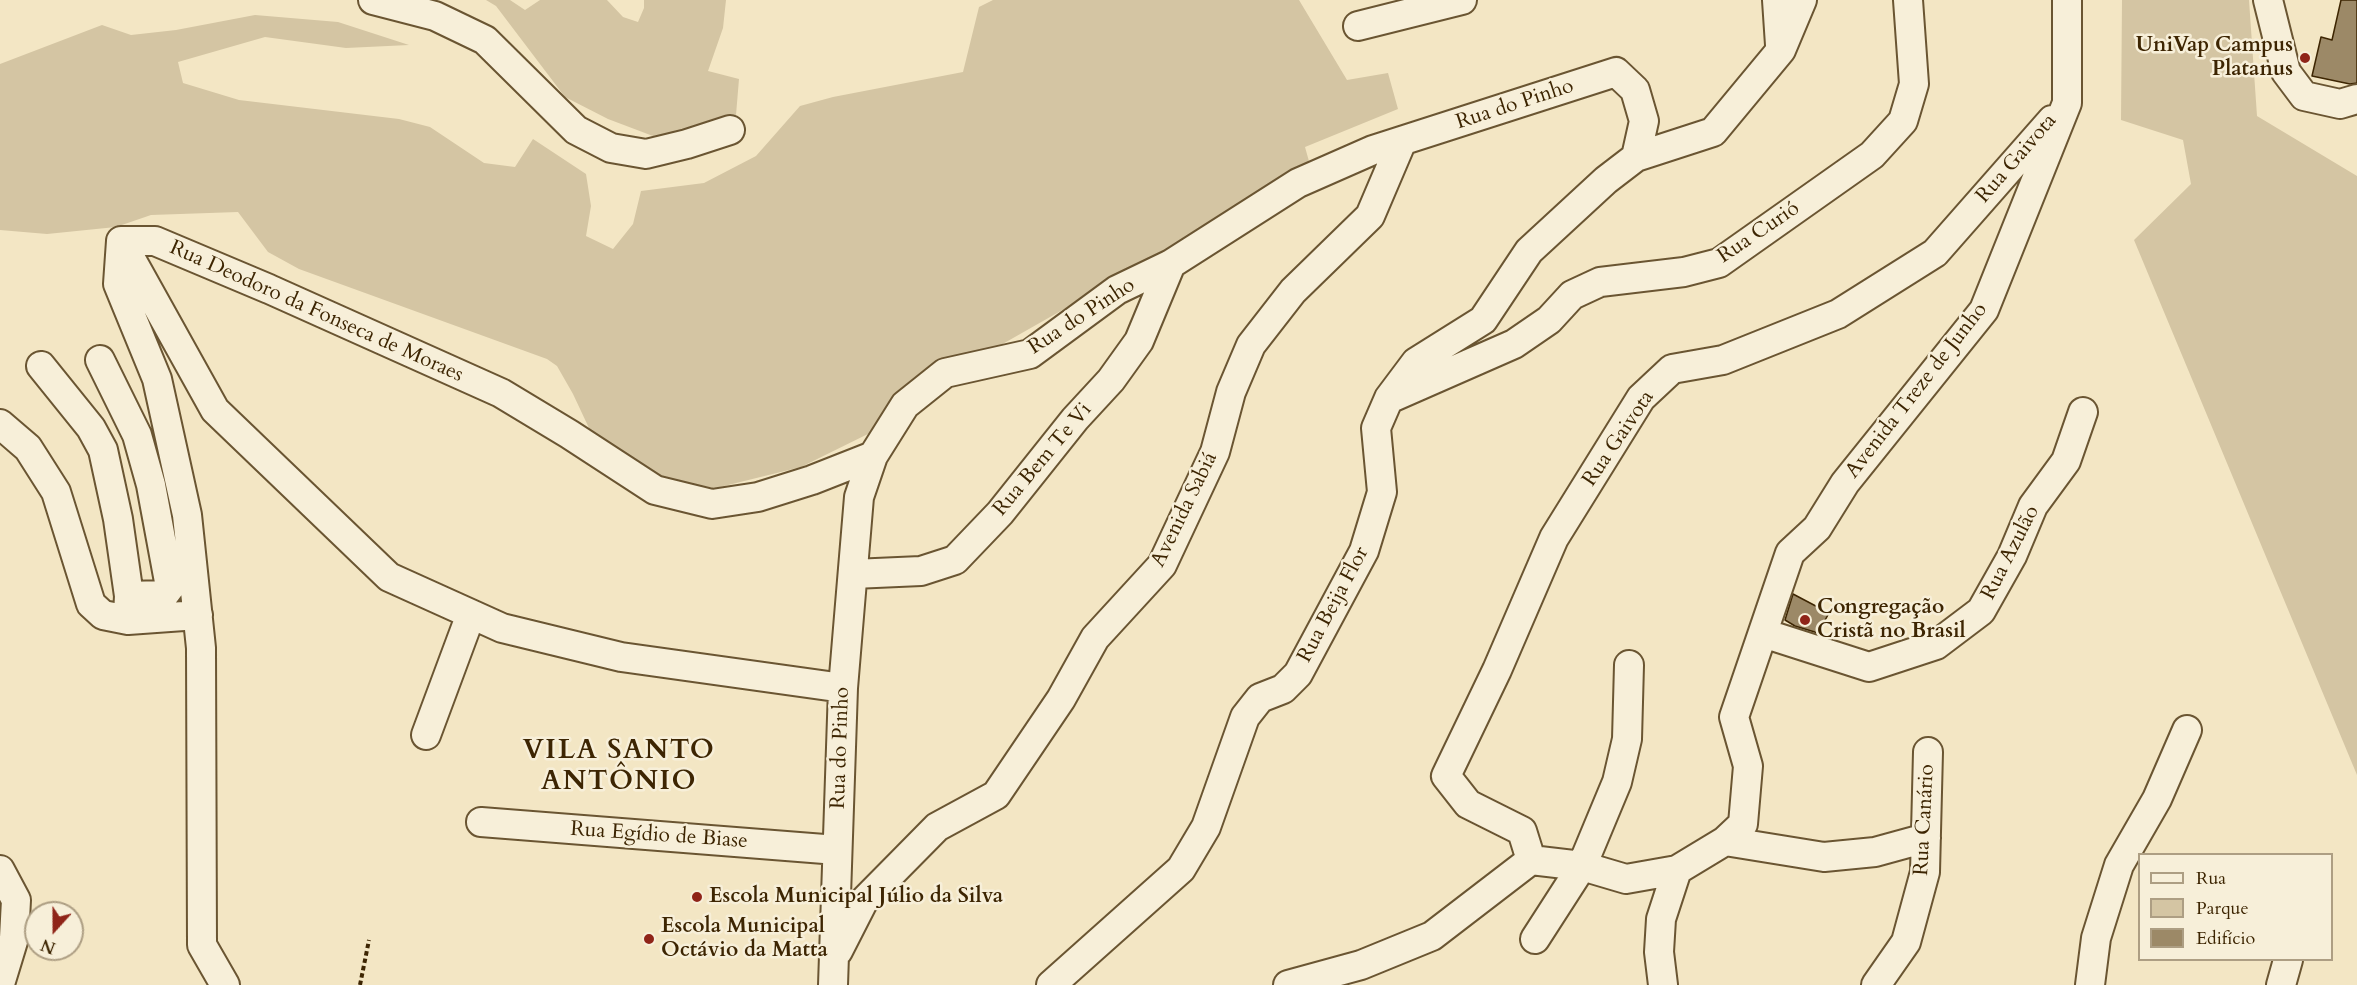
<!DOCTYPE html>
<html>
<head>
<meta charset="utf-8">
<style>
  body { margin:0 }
  #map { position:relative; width:2357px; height:985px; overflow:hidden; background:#f3e6c4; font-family:Cardo,serif }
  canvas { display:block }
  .legend { position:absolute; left:2138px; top:853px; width:195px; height:108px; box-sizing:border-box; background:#f7efd9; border:2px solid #ad9e83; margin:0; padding:8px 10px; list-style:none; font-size:18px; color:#3d2502 }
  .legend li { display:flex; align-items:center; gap:12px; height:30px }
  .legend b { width:30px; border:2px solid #ad9e83 }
  .north { position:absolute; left:24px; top:901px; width:60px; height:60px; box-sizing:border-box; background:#f7efd9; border:2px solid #ad9e83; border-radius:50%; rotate:201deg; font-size:16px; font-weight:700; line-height:24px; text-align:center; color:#3d2502 }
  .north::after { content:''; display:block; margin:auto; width:21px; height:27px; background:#8f2418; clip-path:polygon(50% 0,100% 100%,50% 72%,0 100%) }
</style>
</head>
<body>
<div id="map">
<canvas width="2357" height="985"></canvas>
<ul class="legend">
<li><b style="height:8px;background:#f7efd9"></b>Rua</li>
<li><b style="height:16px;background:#d4c5a3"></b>Parque</li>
<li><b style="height:16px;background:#9c8967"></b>Edifício</li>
</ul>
<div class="north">N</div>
</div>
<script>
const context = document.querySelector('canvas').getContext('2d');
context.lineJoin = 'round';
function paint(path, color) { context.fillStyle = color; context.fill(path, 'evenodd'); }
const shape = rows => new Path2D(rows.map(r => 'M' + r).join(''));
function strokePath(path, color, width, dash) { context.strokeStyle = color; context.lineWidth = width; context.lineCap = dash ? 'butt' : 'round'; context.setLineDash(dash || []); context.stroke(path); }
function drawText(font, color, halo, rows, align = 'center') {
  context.font = font + ' Cardo,serif'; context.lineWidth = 5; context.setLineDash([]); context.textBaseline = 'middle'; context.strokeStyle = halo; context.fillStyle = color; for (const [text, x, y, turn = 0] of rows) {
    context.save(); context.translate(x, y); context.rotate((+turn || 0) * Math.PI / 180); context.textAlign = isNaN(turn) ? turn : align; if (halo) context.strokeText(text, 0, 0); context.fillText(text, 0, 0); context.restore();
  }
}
const green = shape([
  [486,0,510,0,525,10,540,0,607,0,623,17,638,22,644,8,644,0,726,0,723,28,708,71,739,79,735,127,682,147,608,119,565,97,496,6],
  [993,0,1299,0,1347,80,1388,73,1398,109,1305,147,1312,172,1168,250,992,350,874,431,801,467,716,488,655,479,596,443,573,394,557,366,547,359,299,269,268,252,238,212,151,215,116,227,47,234,0,230,0,64,102,25,131,35,176,30,255,15,338,22,409,45,346,48,265,37,178,62,183,83,239,100,399,119,430,127,484,163,515,167,533,139,586,174,591,206,586,236,613,249,633,224,641,191,704,183,756,156,800,106,833,97,963,72,979,7],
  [2122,0,2249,0,2257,116,2357,176,2357,775,2134,240,2191,184,2183,140,2121,120]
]);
const building = shape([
  [2341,0,2357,0,2357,83,2350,84,2312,76,2321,37,2332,40,2341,0],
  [1793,594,1829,613,1818,633,1795,626,1785,620,1793,594]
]);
const path = shape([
  [360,985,369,940]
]);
const minor = shape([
  [373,0,435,16,485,40,576,130,611,148,646,154,687,144,730,130],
  [1777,0,1780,45],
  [2268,0,2286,72,2304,96,2340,104,2357,99],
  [1358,26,1462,0],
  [121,241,215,410,389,577,502,628,621,657,843,688],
  [121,241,155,241,269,289,501,393,569,434,655,490,712,504,758,497,812,480,873,456],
  [121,241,118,284,157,379,187,515,201,648,202,945,225,985],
  [100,360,137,435,151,485,170,587,164,595,129,596],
  [41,366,91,428,103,450,118,519,129,596,128,614],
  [1391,398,1514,344,1549,320,1572,295,1600,282,1684,272,1719,263,1872,155,1903,121,1914,84,1908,0],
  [0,424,28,448,56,492,91,604,103,615,128,620,198,615],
  [853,574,921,571,955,560,1000,513,1075,419,1111,380,1139,341,1171,264],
  [1763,633,1869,667,1936,645,1981,611,2012,556,2033,506,2066,461,2083,412],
  [426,735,471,614],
  [481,822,837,850],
  [1725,841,1824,857,1875,852,1926,838],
  [1531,860,1582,866,1626,879,1677,870,1725,841,1743,824,1748,766,1734,717,1790,553,1817,528,1845,483,1984,310,2067,103,2067,0],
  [1531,860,1522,831,1468,804,1446,776,1497,670,1554,538,1641,398,1672,369,1723,360,1838,314,1935,253,2052,120],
  [0,870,16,900,14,938,0,984],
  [1535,939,1582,866,1617,782,1627,739,1629,665],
  [838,951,863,902,937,827,996,795,1061,699,1095,638,1162,565,1215,452,1231,392,1251,345,1293,291,1370,216,1402,141],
  [833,985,843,688,859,497,873,456,905,405,945,373,1030,354,1117,290,1171,264,1298,183,1373,150,1616,72,1635,90,1644,121,1636,157],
  [1051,985,1181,869,1206,827,1245,717,1260,698,1283,689,1298,674,1364,551,1382,492,1376,428,1389,398,1416,362,1483,320,1529,251,1606,180,1636,157,1713,132,1781,50,1802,0],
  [1288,985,1361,965,1432,936,1531,860],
  [1663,985,1659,952,1661,919,1677,870],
  [1876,985,1906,942,1925,872,1928,752],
  [2090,985,2096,938,2119,865,2157,799,2187,730],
  [2281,985,2288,960]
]);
const markers = [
  [2305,58,6,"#8f2418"],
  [1805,620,6,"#8f2418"],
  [697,897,6,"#8f2418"],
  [649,939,6,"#8f2418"]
];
const poiNames = [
  ["UniVap Campus",2293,46,"right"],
  ["Platanus",2293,70,"right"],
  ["Congregação",1817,608],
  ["Cristã no Brasil",1817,632],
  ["Escola Municipal Júlio da Silva",709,897],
  ["Escola Municipal",661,927],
  ["Octávio da Matta",661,951]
];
const streetNames = [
  ["Rua do Pinho",1515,105,-18],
  ["Rua Gaivota",2017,159,-49],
  ["Rua Curió",1759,233,-34],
  ["Rua Deodoro da Fonseca de Moraes",316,312,24],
  ["Rua do Pinho",1082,317,-33],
  ["Avenida Treze de Junho",1917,391,-52],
  ["Rua Gaivota",1619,439,-56],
  ["Rua Bem Te Vi",1043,460,-50],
  ["Avenida Sabiá",1185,510,-64],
  ["Rua Azulão",2011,553,-63],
  ["Rua Beija Flor",1334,605,-62],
  ["Rua do Pinho",841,748,-88],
  ["Rua Canário",1925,820,-87],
  ["Rua Egídio de Biase",659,836,4]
];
const districtNames = [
  ["VILA SANTO",619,752],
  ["ANTÔNIO",619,783]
];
paint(green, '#d4c5a3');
paint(building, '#9c8967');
strokePath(building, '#3d2502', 1.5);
strokePath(minor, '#6a5532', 32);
strokePath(path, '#3d2502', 4, [4.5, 3]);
strokePath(minor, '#f7efd9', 28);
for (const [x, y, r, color] of markers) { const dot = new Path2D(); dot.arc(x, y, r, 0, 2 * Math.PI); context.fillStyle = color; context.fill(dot); strokePath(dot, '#f7efd9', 2); }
drawText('bold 21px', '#3d2502', '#f7efd9', poiNames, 'left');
drawText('21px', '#3d2502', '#f7efd9', streetNames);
context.letterSpacing = '1.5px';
drawText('bold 27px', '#3d2502', '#f7efd9', districtNames);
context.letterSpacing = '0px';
</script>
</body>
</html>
